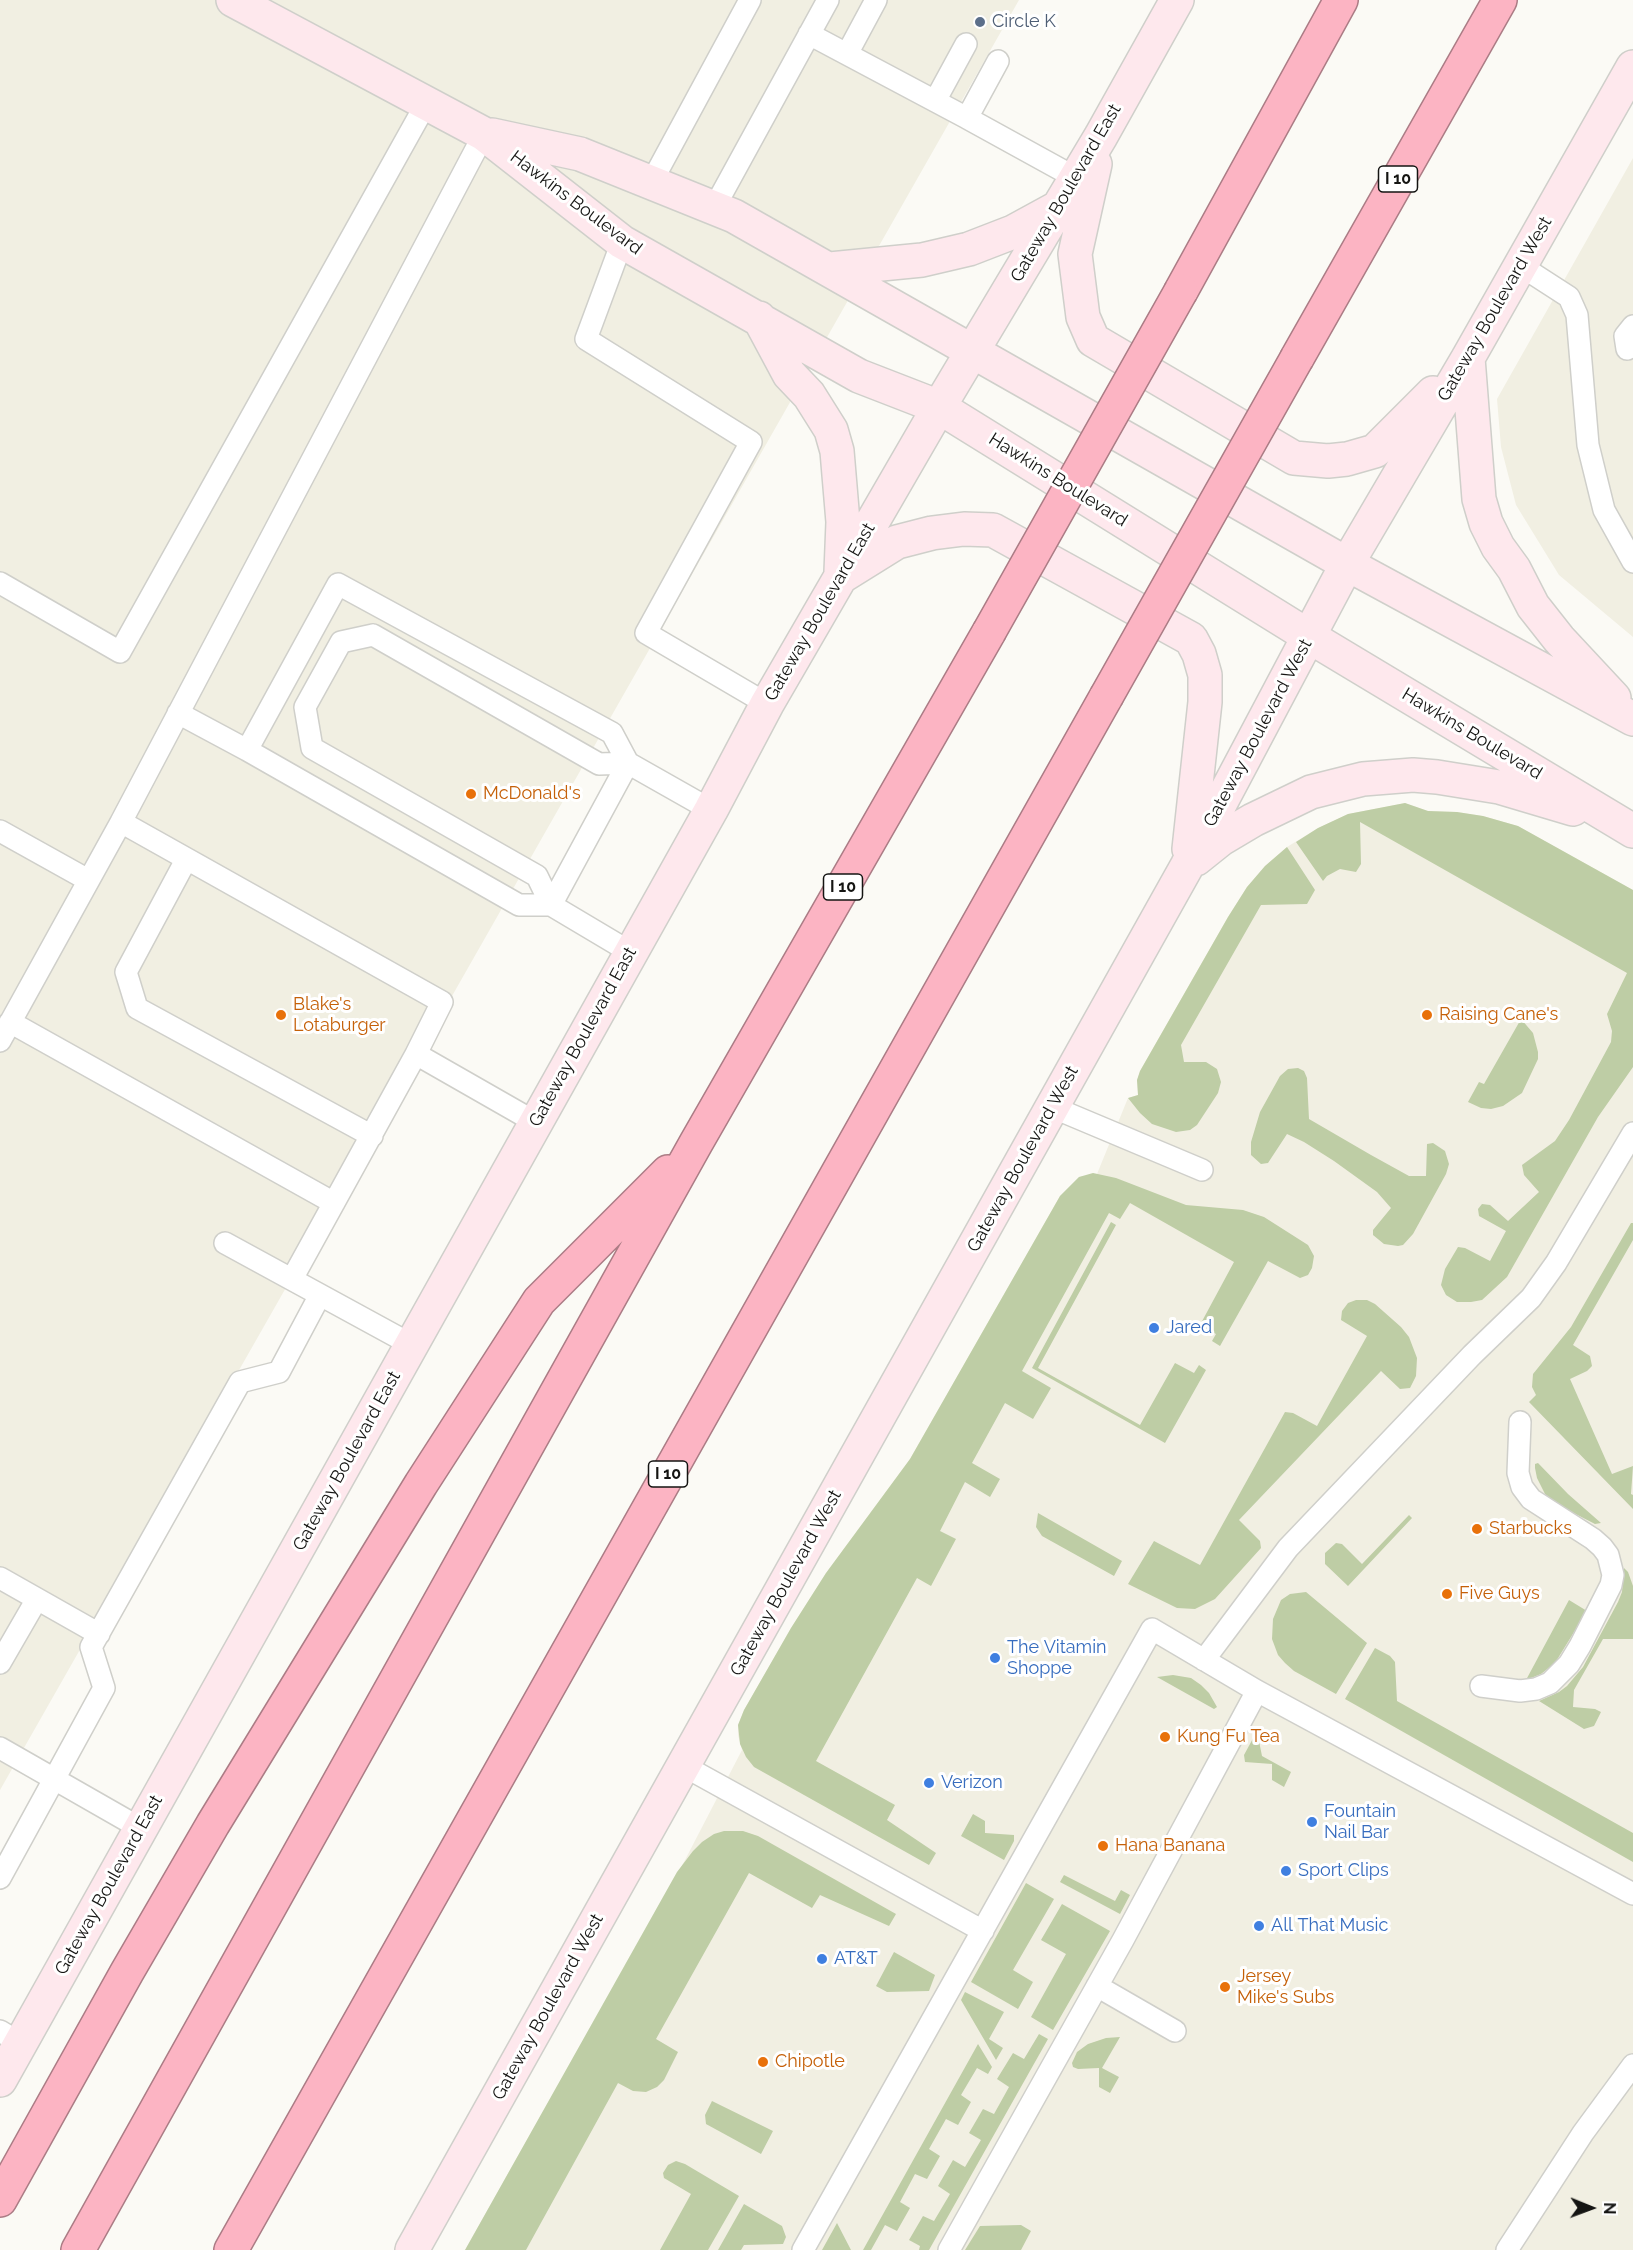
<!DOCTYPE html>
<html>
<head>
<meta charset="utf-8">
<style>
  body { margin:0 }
  #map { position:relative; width:1633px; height:2250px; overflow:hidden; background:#fbfaf5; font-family:Raleway,sans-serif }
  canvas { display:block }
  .north { position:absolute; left:1561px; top:2178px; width:60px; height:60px; -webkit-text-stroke:4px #fff; paint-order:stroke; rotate:91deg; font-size:16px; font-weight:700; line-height:24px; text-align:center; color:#151513 }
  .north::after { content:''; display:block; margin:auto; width:21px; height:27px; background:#151513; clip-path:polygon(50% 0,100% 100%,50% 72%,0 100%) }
</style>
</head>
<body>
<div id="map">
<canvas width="1633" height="2250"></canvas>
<div class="north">N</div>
</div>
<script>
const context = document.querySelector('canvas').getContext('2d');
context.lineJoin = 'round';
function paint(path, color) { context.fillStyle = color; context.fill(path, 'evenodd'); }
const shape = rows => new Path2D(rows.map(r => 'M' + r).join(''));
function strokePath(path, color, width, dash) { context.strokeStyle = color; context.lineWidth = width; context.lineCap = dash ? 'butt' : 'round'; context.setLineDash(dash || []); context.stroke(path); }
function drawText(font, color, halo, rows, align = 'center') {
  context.font = font + ' Raleway,sans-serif'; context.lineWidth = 6; context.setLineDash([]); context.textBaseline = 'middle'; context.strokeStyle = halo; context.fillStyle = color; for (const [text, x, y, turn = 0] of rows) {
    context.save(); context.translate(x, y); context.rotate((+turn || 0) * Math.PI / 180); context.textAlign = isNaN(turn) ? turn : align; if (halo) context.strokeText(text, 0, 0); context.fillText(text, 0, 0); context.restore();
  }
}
const built = shape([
  [0,0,1019,0,0,1790],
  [1633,158,1633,637,1559,575,1516,505,1501,447,1497,399],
  [1405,803,1428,811,1457,812,1483,816,1518,826,1633,890,1633,2250,465,2250,685,1860,742,1750,738,1735,738,1725,744,1710,791,1628,826,1573,910,1459,1060,1196,1079,1177,1097,1174,1128,1098,1138,1095,1137,1080,1140,1071,1228,917,1247,887,1265,866,1287,847,1318,828,1348,814]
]);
const green = shape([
  [1405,803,1428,811,1457,812,1483,816,1518,826,1633,890,1633,1067,1598,1117,1507,1277,1482,1300,1471,1302,1457,1302,1446,1295,1441,1285,1445,1269,1458,1247,1465,1248,1490,1261,1506,1231,1479,1216,1478,1209,1482,1204,1490,1205,1508,1221,1539,1192,1524,1175,1522,1165,1555,1141,1569,1120,1611,1042,1612,1031,1607,1014,1627,973,1360,822,1361,864,1356,872,1340,869,1327,876,1323,881,1296,842,1318,828,1348,814],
  [1287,847,1315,890,1307,904,1261,905,1181,1045,1184,1062,1206,1062,1217,1069,1221,1082,1218,1093,1197,1125,1190,1130,1176,1132,1152,1124,1140,1113,1128,1098,1138,1095,1137,1080,1140,1071,1228,917,1247,887,1265,866],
  [1521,1019,1533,1033,1538,1052,1538,1059,1522,1093,1503,1106,1491,1109,1481,1108,1468,1102,1479,1082,1484,1084],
  [1298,1068,1304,1071,1307,1078,1309,1119,1371,1155,1409,1176,1426,1176,1427,1144,1433,1143,1445,1151,1449,1164,1446,1174,1413,1234,1403,1245,1398,1246,1384,1244,1373,1235,1373,1230,1391,1208,1377,1192,1334,1161,1304,1142,1287,1134,1268,1163,1261,1164,1251,1155,1251,1142,1260,1112,1280,1076,1288,1069],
  [1093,1173,1116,1178,1186,1205,1243,1210,1264,1217,1308,1245,1314,1256,1312,1268,1308,1275,1300,1278,1268,1261,1220,1346,1212,1341,1216,1334,1200,1325,1234,1262,1130,1203,1120,1219,1109,1213,1022,1371,1051,1388,1033,1419,1005,1403,972,1463,1000,1479,990,1497,965,1482,940,1531,956,1539,931,1586,917,1578,816,1761,895,1805,887,1820,936,1853,929,1865,754,1767,746,1757,740,1744,738,1725,744,1710,791,1628,826,1573,910,1459,1060,1196,1079,1177],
  [1111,1222,1116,1225,1038,1368,1140,1425,1175,1363,1194,1373,1199,1365,1206,1370,1165,1443,1032,1368],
  [1631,1223,1633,1223,1633,1240,1573,1345,1590,1356,1592,1366,1587,1371,1570,1379,1612,1474,1633,1466,1631,1494,1633,1495,1633,1509,1529,1402,1536,1395,1532,1387,1533,1374,1571,1327],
  [1356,1300,1367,1300,1375,1304,1401,1327,1409,1337,1417,1358,1416,1376,1410,1388,1400,1389,1381,1371,1239,1520,1260,1541,1261,1548,1215,1599,1195,1609,1177,1608,1128,1584,1154,1541,1200,1565,1285,1412,1293,1413,1317,1426,1367,1336,1341,1320,1342,1311,1348,1303],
  [1538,1463,1568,1494,1601,1523,1595,1524,1560,1506,1545,1494,1537,1478,1535,1468,1535,1464],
  [1038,1513,1122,1561,1114,1576,1042,1536,1036,1527],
  [1409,1515,1412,1518,1348,1586,1325,1564,1325,1553,1336,1543,1342,1544,1362,1564],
  [1624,1568,1628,1572,1633,1586,1633,1639,1603,1639,1574,1690,1573,1707,1595,1709,1601,1712,1594,1726,1584,1729,1539,1701,1559,1692,1567,1686,1583,1667,1618,1602,1622,1592],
  [1306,1592,1367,1643,1336,1694,1294,1671,1285,1663,1278,1655,1272,1639,1273,1619,1281,1600,1290,1594],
  [1569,1600,1587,1611,1555,1663,1541,1674,1526,1680],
  [1375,1648,1390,1656,1395,1662,1397,1701,1633,1833,1633,1862,1345,1699],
  [1173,1675,1191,1678,1201,1685,1209,1693,1217,1707,1214,1709,1157,1677],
  [1257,1731,1262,1756,1291,1772,1284,1787,1272,1780,1272,1764,1245,1762,1244,1755],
  [973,1814,985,1821,985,1833,1014,1835,1014,1841,1004,1860,961,1836],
  [724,1831,743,1831,758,1836,896,1914,889,1926,820,1895,812,1908,749,1873,656,2039,678,2052,664,2080,657,2087,646,2092,633,2091,618,2083,526,2250,465,2250,677,1872,693,1851,702,1842,714,1834],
  [1064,1875,1115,1901,1121,1890,1130,1895,1120,1914,1060,1882],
  [1026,1883,1054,1899,1013,1970,1033,1982,1018,2009,971,1982],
  [1062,1904,1110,1931,1053,2030,1031,2017,1066,1954,1041,1940],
  [894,1952,935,1975,929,1991,887,1992,876,1986],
  [965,1992,1004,2012,989,2039,1003,2048,996,2060,961,2000],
  [1039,2034,1048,2039,929,2250,919,2250,920,2246,909,2240,923,2216,934,2221,950,2194,938,2186,953,2160,965,2167,981,2140,969,2133,983,2109,994,2114,1009,2087,997,2079,1013,2053,1024,2059],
  [1120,2037,1102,2068,1119,2077,1110,2093,1099,2087,1099,2068,1078,2069,1073,2067,1072,2063,1077,2052,1088,2044,1106,2038],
  [978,2044,992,2067,988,2074,977,2068,961,2095,971,2102,958,2125,946,2119,929,2149,940,2156,927,2179,915,2174,900,2202,910,2208,897,2231,885,2225,871,2250,863,2250],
  [712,2101,773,2131,761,2154,706,2124,705,2115],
  [676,2161,685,2164,739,2196,708,2250,660,2250,691,2194,664,2178,663,2173,668,2165],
  [744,2204,782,2226,786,2237,783,2244,744,2245,741,2250,718,2250],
  [837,2223,851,2250,822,2250],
  [1021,2225,1031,2231,1021,2250,965,2250,980,2226]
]);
const lane = shape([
  [809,34,967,118],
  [847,54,876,0],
  [998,61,967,118,1076,178],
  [935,101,966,44],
  [651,183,750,0],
  [714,208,828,0],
  [622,242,586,339,751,442,646,633,767,704],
  [1521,266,1569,297,1577,315,1588,445,1604,510,1633,562],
  [1627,349,1625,336,1633,326],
  [0,583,120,652,427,102],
  [373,635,599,764,628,763,551,905,537,876,312,748,305,707,341,642,373,635],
  [178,713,247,750],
  [121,822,484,134],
  [0,831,88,880],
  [186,860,126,972,137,1008,372,1136],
  [630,952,551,905,519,905,247,750,338,584,612,733,628,763,711,810],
  [10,1022,334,1203],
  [0,1041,121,822,442,1002,416,1054,535,1122],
  [1052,1107,1202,1170],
  [225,1243,412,1345],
  [292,1279,416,1054],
  [0,1578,99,1634],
  [1204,1660,1288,1548,1472,1355,1531,1298,1556,1263,1633,1133],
  [0,1663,37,1599],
  [1481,1686,1520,1691,1536,1689,1550,1683,1569,1664,1580,1646,1611,1585,1613,1575,1608,1555,1602,1547,1593,1539,1531,1499,1522,1487,1518,1473,1520,1422],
  [0,1748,140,1828],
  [684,1766,983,1931],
  [0,1878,104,1688,91,1647,240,1382,279,1372,320,1295],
  [1097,1986,1175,2031],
  [0,2031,20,2043],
  [803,2250,1152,1629,1257,1691,1633,1894],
  [949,2250,1123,1940,1257,1691],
  [1507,2250,1583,2133,1633,2065]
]);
const secondary = shape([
  [233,0,484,134,622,242,859,376,939,407,1310,637,1633,831],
  [492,135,580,154,734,216,1347,564,1633,719],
  [1095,164,1075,254,1083,317,1093,340,1294,458,1328,461,1347,459,1375,451,1433,393],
  [830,269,922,260,969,249,1013,232,1057,208],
  [759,318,789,374,809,395,831,430,837,451,843,522,841,572],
  [1468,358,1479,499,1486,523,1498,547,1514,569,1533,606,1559,639,1614,698],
  [844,575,897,542,932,533,964,529,993,530,1191,639,1199,654,1205,675,1205,702,1189,849],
  [1196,859,1221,839,1253,820,1311,792,1363,779,1413,775,1437,777,1499,787,1573,809],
  [0,2080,711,810,767,704,939,407,1101,136,1177,0],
  [412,2250,1187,866,1347,564,1468,358,1633,67]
]);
const highway = shape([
  [1181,291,1341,0],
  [1297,358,1500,0],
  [0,2200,127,1972,213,1824,421,1484,539,1301,668,1172],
  [78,2250,696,1143,989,632],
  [231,2250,1106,697]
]);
const highwayBridge = shape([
  [989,632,1181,291],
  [1106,697,1297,358]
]);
const markers = [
  [980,22,6,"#5c6f8a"],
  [471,794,6,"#e8710a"],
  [281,1015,6,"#e8710a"],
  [1427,1015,6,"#e8710a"],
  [1154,1328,6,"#3f7fe0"],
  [1477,1529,6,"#e8710a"],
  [1447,1594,6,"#e8710a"],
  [995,1658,6,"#3f7fe0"],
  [1165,1737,6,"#e8710a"],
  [929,1783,6,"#3f7fe0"],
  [1312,1822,6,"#3f7fe0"],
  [1103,1846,6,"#e8710a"],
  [1286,1871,6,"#3f7fe0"],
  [1259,1926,6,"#3f7fe0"],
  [822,1959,6,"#3f7fe0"],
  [1225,1987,6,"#e8710a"],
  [763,2062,6,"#e8710a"]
];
const shields = [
  [1398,179,39],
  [843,887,39],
  [668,1474,39]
];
const shieldNames = [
  ["I 10",1398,179],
  ["I 10",843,887],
  ["I 10",668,1474]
];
const serviceNames = [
  ["Circle K",992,22]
];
const streetNames = [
  ["Gateway Boulevard East",1066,193,-60],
  ["Hawkins Boulevard",576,203,37],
  ["Gateway Boulevard West",1495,309,-60],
  ["Hawkins Boulevard",1058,480,32],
  ["Gateway Boulevard East",820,612,-60],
  ["Gateway Boulevard West",1258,733,-62],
  ["Hawkins Boulevard",1472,734,31],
  ["Gateway Boulevard East",583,1037,-61],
  ["Gateway Boulevard West",1023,1159,-61],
  ["Gateway Boulevard East",347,1461,-61],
  ["Gateway Boulevard West",786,1583,-61],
  ["Gateway Boulevard East",109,1885,-61],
  ["Gateway Boulevard West",548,2007,-61]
];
const foodNames = [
  ["McDonald's",483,794],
  ["Blake's",293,1005],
  ["Lotaburger",293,1026],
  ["Raising Cane's",1439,1015],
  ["Starbucks",1489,1529],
  ["Five Guys",1459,1594],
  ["Kung Fu Tea",1177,1737],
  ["Hana Banana",1115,1846],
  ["Jersey",1237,1977],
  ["Mike's Subs",1237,1998],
  ["Chipotle",775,2062]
];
const shopNames = [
  ["Jared",1166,1328],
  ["The Vitamin",1007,1648],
  ["Shoppe",1007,1669],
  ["Verizon",941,1783],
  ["Fountain",1324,1812],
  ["Nail Bar",1324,1833],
  ["Sport Clips",1298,1871],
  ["All That Music",1271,1926],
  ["AT&T",834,1959]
];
paint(built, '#f1efe2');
paint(green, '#becda5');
strokePath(lane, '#cfcfca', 24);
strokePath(secondary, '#cfcfca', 36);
strokePath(highway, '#ab7c85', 36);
strokePath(lane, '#fff', 21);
strokePath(secondary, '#fee8ed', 33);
strokePath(highway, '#fcb4c3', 33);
strokePath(highwayBridge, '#ab7c85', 36, []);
strokePath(highwayBridge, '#fcb4c3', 33);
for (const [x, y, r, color] of markers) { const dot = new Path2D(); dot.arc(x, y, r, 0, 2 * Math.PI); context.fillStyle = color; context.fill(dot); strokePath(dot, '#fff', 2); }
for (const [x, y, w] of shields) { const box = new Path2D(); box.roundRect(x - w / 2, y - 13, w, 26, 4.5); context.fillStyle = '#fff'; context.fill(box); strokePath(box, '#151513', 1.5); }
drawText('bold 16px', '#151513', null, shieldNames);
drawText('18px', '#4e5e75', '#fff', serviceNames, 'left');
drawText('18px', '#151513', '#fff', streetNames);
drawText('18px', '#c56008', '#fff', foodNames, 'left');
drawText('18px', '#366cbe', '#fff', shopNames, 'left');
</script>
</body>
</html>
